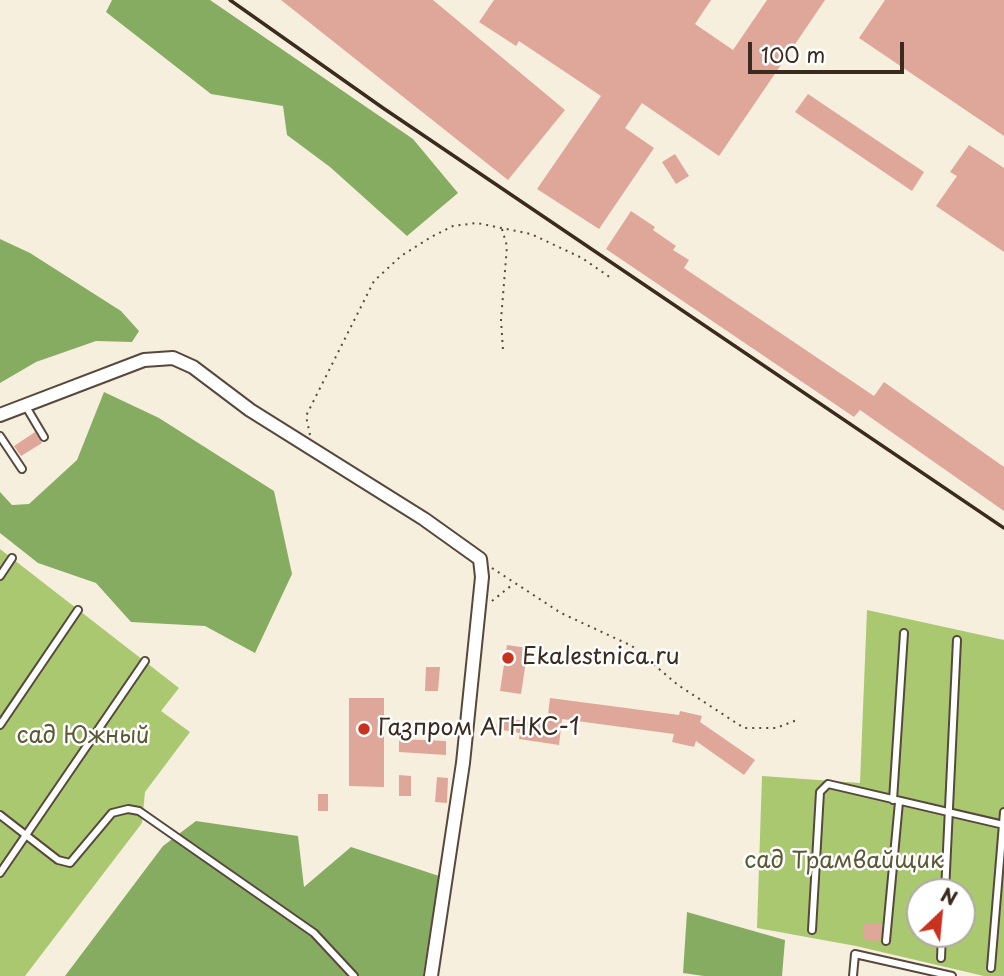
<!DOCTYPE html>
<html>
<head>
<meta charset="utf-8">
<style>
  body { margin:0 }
  #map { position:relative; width:1004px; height:976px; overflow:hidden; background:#f6efde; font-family:"Playpen Sans",sans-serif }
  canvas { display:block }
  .north { position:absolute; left:906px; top:878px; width:70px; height:70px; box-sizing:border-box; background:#fff; border:2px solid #b1aaa5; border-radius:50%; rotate:26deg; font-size:19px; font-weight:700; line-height:28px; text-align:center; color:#3b2a1e }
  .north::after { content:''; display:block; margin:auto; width:24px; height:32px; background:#c8321e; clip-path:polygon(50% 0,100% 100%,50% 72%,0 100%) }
  .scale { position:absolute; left:748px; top:42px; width:156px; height:32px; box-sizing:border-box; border:4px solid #3b2a1e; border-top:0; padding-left:9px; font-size:21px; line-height:24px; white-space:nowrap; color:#3b2a1e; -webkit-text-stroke:5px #fff; paint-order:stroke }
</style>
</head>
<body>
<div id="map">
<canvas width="1004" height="976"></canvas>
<div class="north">N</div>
<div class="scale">100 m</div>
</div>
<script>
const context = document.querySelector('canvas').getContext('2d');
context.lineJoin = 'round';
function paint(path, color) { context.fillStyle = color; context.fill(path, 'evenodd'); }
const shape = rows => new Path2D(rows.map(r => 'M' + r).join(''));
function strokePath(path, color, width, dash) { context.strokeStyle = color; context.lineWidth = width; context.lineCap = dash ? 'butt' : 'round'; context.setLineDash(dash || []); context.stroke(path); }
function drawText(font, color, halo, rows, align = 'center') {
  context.font = font + ' "Playpen Sans",sans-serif'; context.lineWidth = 5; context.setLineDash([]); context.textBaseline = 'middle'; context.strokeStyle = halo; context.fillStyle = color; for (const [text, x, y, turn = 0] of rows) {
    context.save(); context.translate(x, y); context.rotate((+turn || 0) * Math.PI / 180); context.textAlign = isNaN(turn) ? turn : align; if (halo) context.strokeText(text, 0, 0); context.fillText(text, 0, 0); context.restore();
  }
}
const green = shape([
  [0,549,179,688,161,711,190,732,145,792,142,823,25,976,0,976],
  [867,610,1004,640,1004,976,984,976,856,946,757,928,762,776,860,783],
  [920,892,962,892,962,934,920,934]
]);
const forest = shape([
  [112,0,210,0,413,139,458,193,407,236,330,167,287,135,283,106,211,94,106,12],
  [0,239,30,253,121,311,139,331,132,342,96,341,36,362,0,383],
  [104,392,159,418,274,491,292,574,255,653,205,626,131,622,96,583,38,563,0,533,0,492,12,505,29,504,77,460],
  [196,821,298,836,304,887,351,847,439,876,423,976,65,976,163,846],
  [687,912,785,940,782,976,704,976,683,973]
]);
const building = shape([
  [281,0,433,0,565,110,508,180],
  [494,0,711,0,695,24,733,50,767,0,825,0,719,156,642,103,625,128,654,148,599,229,537,189,601,96,519,41,516,46,479,22],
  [885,0,1004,0,1004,136,859,38],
  [808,94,924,172,912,191,795,112],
  [969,145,1004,168,1004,252,936,206,957,176,950,172],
  [675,154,689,176,676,184,662,162],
  [631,211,655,227,653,230,676,246,673,250,689,260,684,268,874,396,884,382,1004,467,1004,511,860,410,854,417,606,249],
  [35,432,42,443,21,456,14,446],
  [507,645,528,648,521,694,500,691],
  [426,667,440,667,438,691,425,691],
  [349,698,384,698,384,787,349,786],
  [550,698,679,715,680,711,702,716,700,722,755,760,744,775,696,741,694,747,672,742,674,734,562,719,559,745,519,739,520,733,496,729,498,717,547,724],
  [399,739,446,741,446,755,399,752],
  [399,775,411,776,411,796,399,796],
  [437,777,448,778,447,803,435,802],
  [318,794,328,794,328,811,318,811],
  [864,924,882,924,880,941,864,940]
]);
const path = shape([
  [502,229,507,246,501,320,503,350],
  [310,435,306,416,374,281,401,256,431,237,453,226,477,223,531,234,582,258,611,278],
  [492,568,561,613,632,646,678,685,744,728,776,728,797,720],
  [492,601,512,585]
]);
const service = shape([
  [25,405,44,437],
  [0,436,22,469],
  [0,576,12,558],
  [0,725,78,610],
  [893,800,904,633],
  [0,815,58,860,70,863,112,813,128,809,139,811,314,933,354,976],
  [0,873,145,661],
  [945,892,957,640],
  [812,930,820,792,828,784,1004,825],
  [886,941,899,802],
  [941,958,942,934],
  [991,968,1004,812],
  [853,976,855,954,952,976]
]);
const minor = shape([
  [0,415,144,360,173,358,193,367,250,410,424,519,480,559,482,577,463,763,431,976]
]);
const rail = shape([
  [230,0,383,108,1004,528]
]);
const markers = [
  [508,658,7,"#c8321e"],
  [364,729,7,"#c8321e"]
];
const poiNames = [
  ["Ekalestnica.ru",522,658],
  ["Газпром АГНКС-1",378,729]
];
const parkNames = [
  ["сад Южный",83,737],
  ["сад Трамвайщик",844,862]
];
paint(green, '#a9c86f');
paint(forest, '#86ac62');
paint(building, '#dfa799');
strokePath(service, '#57483b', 10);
strokePath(minor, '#57483b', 16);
strokePath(path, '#57483b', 2, [2, 5]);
strokePath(service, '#fff', 6);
strokePath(minor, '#fff', 12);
strokePath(rail, '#3b2a1e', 3.5);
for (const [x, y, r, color] of markers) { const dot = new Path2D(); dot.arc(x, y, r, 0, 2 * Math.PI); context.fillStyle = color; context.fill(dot); strokePath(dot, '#fff', 2.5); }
drawText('23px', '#3b2a1e', '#fff', poiNames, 'left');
drawText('23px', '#5c5936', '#fff', parkNames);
</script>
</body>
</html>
